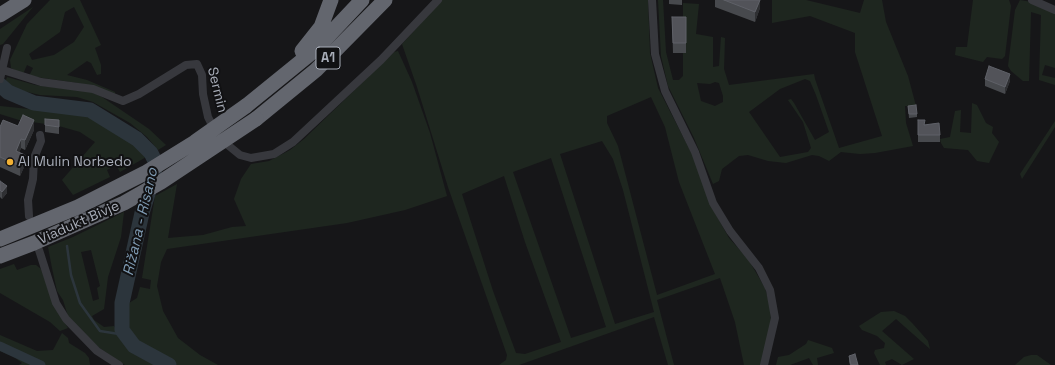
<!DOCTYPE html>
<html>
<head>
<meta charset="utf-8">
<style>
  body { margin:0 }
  canvas { display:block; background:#161618 }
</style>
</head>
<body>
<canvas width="1055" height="365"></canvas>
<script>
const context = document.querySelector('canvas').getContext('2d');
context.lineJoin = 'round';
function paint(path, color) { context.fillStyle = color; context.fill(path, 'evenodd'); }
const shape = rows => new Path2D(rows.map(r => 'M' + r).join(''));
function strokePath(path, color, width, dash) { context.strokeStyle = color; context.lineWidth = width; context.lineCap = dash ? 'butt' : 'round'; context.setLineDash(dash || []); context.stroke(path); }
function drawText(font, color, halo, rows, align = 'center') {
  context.font = font + ' "Space Grotesk",sans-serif'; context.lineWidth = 4; context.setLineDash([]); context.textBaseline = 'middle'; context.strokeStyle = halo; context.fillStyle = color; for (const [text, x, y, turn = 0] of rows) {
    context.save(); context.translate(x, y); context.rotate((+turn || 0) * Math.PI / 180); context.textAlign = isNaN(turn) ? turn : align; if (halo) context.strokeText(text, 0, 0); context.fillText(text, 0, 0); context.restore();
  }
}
const green = shape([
  [50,0,80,0,101,45,95,48,101,65,101,74,97,75,91,63,87,61,67,75,87,80,115,92,115,97,96,88,78,83,29,76,33,68,27,65,23,74,11,68,10,60,27,24],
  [74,7,84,27,74,42,54,55,32,60,29,54,60,32,65,12],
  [442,0,648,0,650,53,658,88,692,154,715,213,729,238,748,259,765,288,770,306,771,322,761,365,744,365,735,322,720,278,657,300,674,365,668,365,654,317,519,365,499,365,506,360,507,355,448,187,417,87,402,44],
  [651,97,665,127,679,182,715,274,657,295,618,146,607,123,607,116],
  [602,141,613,159,623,190,654,312,615,324,560,154],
  [551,158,606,327,571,338,513,172],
  [504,176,525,242,561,342,525,354,516,353,493,291,462,194],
  [658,0,663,0,666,52,673,80,679,80,683,76,683,3,699,4,696,34,713,37,713,67,719,66,721,37,725,38,724,69,729,85,814,74,815,79,839,148,882,136,855,52,855,33,810,16,772,23,772,0,806,0,860,13,864,0,882,0,886,22,908,76,916,106,905,106,906,123,913,146,875,153,860,154,841,152,829,161,819,156,812,155,786,163,768,161,748,155,739,156,722,169,719,181,713,184,694,138,668,86,661,56],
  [805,79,810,81,816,95,829,132,815,140,794,103,791,99,788,100,803,122,811,148,808,152,780,157,749,112,780,89],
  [715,82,719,83,723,96,723,102,715,106,701,101,697,83,710,84],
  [973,0,1009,0,1011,6,1005,56,1002,59,987,57,983,62,955,55,956,47,967,47],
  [1020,0,1032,2,1055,13,1055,68,1045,65,1042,75,1055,78,1055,85,1039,80,1041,15,1031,12,1029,81,1023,81,1011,71,1008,66,1015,10],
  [33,7,3,44,0,45,0,29],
  [398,51,412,82,430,133,447,196,405,210,347,223,167,249,161,262,157,286,163,311,178,338,200,355,218,365,177,365,135,342,128,329,127,312,129,303,137,298,140,287,150,289,151,280,142,278,155,196,177,184,168,238,203,235,232,227,246,226,234,199,241,179,251,164,269,161,290,150,304,139,394,52],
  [7,77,35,85,91,92,102,97,149,129,166,145,158,150,147,137,130,123,93,102,77,97,40,95,19,90,5,83],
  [972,103,977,105,986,123,993,127,992,133,999,142,989,163,977,161,968,150,944,148,941,143,940,139,950,137,955,111,961,110,960,132,971,133],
  [0,106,76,114,90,117,120,132,133,141,148,156,120,172,116,165,107,170,110,177,73,195,62,180,95,142,80,132,59,126,19,120,0,114],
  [1055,121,1055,127,1022,179,1020,174],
  [124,212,121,237,108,277,104,309,92,316,94,320,104,327,114,326,127,346,157,365,125,365,98,347,68,316,63,300,57,291,52,268,48,247,73,237],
  [91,250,100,286,97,288,99,299,93,301,81,252],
  [14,264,17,270,31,265,36,265,41,269,55,308,68,328,60,331,50,322,0,293,0,269],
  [894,311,905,316,913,324,928,341,930,349,896,319,882,331,914,359,902,365,892,359,885,362,886,365,880,365,874,353,875,350,884,348,885,343,877,336,862,330,859,326,881,312],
  [62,333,68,338,69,343,85,353,89,358,90,365,19,365,22,363,14,357,0,351,0,348,33,363,33,358,0,342,0,335,37,351,53,350],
  [808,340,832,348,834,353,817,358,818,365,813,365,809,358,790,365,776,365,778,357,789,355,806,344],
  [1031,355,1037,355,1051,365,1015,365,1024,357]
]);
const stream = shape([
  [67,246,71,275,80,303,100,331,125,335]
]);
const canal = shape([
  [0,346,41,365]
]);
const river = shape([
  [0,85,8,92,34,103,90,110,137,139,151,153,156,163,153,178,142,213,122,303,122,330,134,346,169,365]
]);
const street = shape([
  [652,0,655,54,665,91,695,152,713,203,730,231,759,268,770,290,775,318,764,365],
  [1032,0,1055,10],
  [3,70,41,82,93,89,123,101,139,94,186,65,197,64,202,75,203,94,208,117,218,137,240,155,251,158,274,154,293,142,381,60,438,0],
  [0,79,7,48],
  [29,216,28,200,33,179,34,158,41,141,40,135],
  [39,250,56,303,66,319,97,351,119,365]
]);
const highway = shape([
  [0,15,24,0],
  [302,51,321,27,331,0],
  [246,106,315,50,362,0],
  [256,119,316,70,385,0]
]);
const highwayBridge = shape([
  [0,239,78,207,145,173,195,142,246,106],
  [0,256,34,243,124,203,161,182,256,119]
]);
const wall = shape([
  [669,0,682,0,682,5,669,4],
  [715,0,760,0,760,8,755,22,715,7],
  [672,17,686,17,686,53,673,53],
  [985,79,1010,81,1005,94,985,86],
  [908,106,917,114,917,117,909,118],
  [45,119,59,120,59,134,45,132],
  [918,120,940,135,940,142,918,142],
  [18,126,34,130,25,150,21,148,19,153,25,165,20,176,0,167,0,127],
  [0,181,7,193,2,199,0,197],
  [849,356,858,365,850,365,849,362]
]);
const shadedWall = shape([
  [760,0,760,8,755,22,755,12],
  [1010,74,1010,81,1005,94,1005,87],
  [34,120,34,130,25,150,25,140],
  [21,139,21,148,16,161,16,151],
  [25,155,25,165,20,176,20,166],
  [7,186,7,193,2,199,2,192]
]);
const building = shape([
  [724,0,760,0,755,12,724,0],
  [672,17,686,17,686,43,673,43,672,17],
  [989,66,1010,74,1005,87,985,79,989,66],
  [916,105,917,114,909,114,908,106,916,105],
  [23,115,34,120,25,140,21,139,16,151,25,155,20,166,0,157,0,127,3,120,18,126,23,115],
  [45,119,59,120,59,127,45,125,45,119],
  [918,120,925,120,924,125,939,123,940,135,918,135,918,120],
  [0,181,7,186,2,192,0,190,0,181],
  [855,354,858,365,851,365,849,356,855,354]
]);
const markers = [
  [10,162,4,"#f2b134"]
];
const shields = [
  [328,58,24]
];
const shieldNames = [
  ["A1",328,58]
];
const streetNames = [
  ["Sermin",217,90,76],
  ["Viadukt Bivje",79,223,-24]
];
const poiNames = [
  ["Al Mulin Norbedo",18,162]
];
const waterNames = [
  ["Rižana - Risano",141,222,-77]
];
paint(green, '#1e261f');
strokePath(stream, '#2c353c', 2.5);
strokePath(canal, '#2c353c', 9);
strokePath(river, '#2c353c', 15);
strokePath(street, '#37383d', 8);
strokePath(highway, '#63666e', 15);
strokePath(highwayBridge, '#63666e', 15);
paint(wall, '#47494d');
paint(shadedWall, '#2f3033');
paint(building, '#525359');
strokePath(building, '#5f6168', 1);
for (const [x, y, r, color] of markers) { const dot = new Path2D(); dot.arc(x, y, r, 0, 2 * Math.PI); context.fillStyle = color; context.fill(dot); strokePath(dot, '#111113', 1.5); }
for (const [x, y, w] of shields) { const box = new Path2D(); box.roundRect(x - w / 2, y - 11, w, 22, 3); context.fillStyle = '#111113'; context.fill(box); strokePath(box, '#a8adb8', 1); }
drawText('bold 13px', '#a8adb8', null, shieldNames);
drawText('14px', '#a8adb8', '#111113', streetNames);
drawText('14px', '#a8adb8', '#111113', poiNames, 'left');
drawText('italic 15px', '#7f9bb3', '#111113', waterNames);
</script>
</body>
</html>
